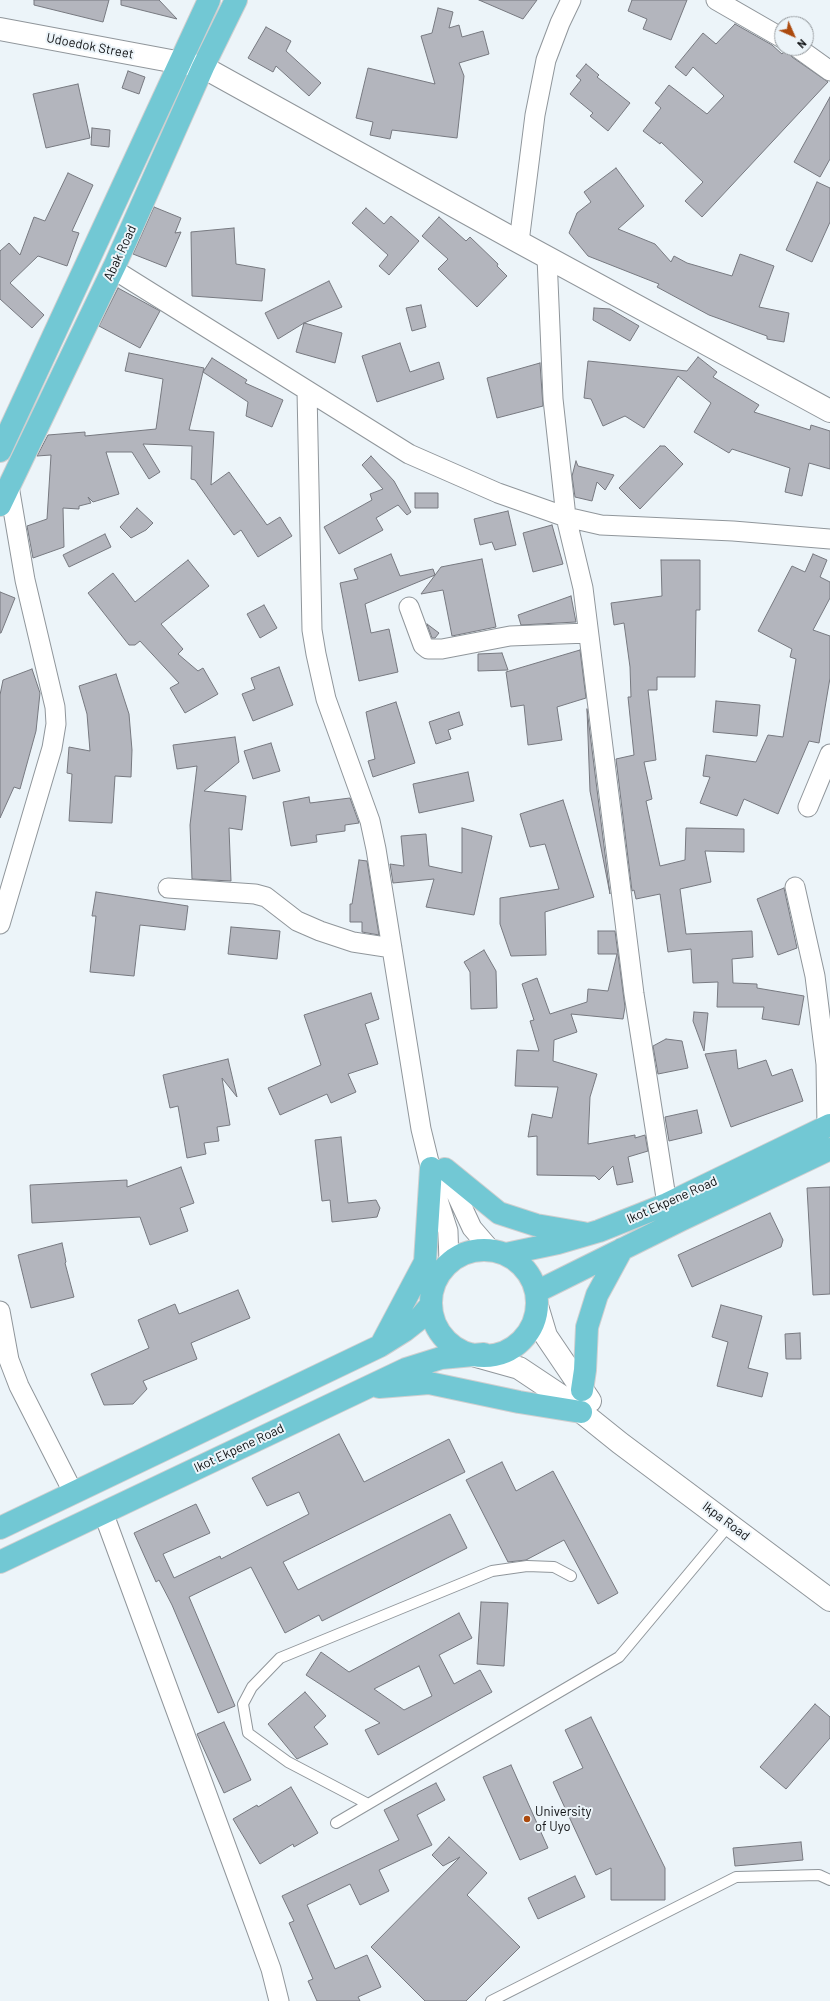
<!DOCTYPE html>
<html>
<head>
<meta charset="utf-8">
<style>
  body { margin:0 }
  #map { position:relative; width:830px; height:2001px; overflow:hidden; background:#ecf4f9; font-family:Barlow,sans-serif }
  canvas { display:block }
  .north { position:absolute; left:774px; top:16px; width:40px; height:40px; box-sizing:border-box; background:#ecf4f9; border:1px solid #94999d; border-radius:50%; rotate:135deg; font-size:11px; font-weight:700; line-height:16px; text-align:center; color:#0f1113 }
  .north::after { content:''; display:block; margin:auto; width:14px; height:18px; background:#ac4a0e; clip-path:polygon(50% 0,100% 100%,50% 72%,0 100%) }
</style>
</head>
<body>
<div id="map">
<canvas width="830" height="2001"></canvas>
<div class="north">N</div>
</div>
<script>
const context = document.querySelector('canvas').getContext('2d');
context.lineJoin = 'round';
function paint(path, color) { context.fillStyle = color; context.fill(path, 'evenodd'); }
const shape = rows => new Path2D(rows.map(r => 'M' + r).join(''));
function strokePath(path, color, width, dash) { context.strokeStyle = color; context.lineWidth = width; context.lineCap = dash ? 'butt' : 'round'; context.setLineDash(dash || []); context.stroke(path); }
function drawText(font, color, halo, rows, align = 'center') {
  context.font = font + ' Barlow,sans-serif'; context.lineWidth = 4; context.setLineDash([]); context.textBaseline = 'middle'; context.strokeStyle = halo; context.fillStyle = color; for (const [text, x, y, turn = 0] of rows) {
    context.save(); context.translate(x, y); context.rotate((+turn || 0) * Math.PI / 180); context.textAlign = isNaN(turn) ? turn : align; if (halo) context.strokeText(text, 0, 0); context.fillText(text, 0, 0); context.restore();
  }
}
const building = shape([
  [34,0,109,0,103,22,34,5,34,0],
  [121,0,159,0,177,19,121,5,121,0],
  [479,0,537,0,523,19,479,0],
  [632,0,687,0,671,40,643,29,647,19,628,11,632,0],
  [438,8,453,12,449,28,459,25,462,37,483,31,489,54,459,63,464,76,457,138,392,130,390,139,370,135,373,122,356,118,368,68,435,84,421,36,432,33,438,8],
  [735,24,772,45,782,54,787,48,792,57,828,82,702,217,685,201,703,182,661,142,660,144,643,131,661,108,655,103,669,85,707,114,724,96,693,67,686,76,675,67,703,33,716,44,735,24],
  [266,27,291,41,286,51,321,83,309,96,276,66,273,72,248,58,266,27],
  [586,64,599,75,597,77,630,103,608,131,590,116,593,113,570,94,581,80,576,76,586,64],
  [128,71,145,77,139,94,122,88,128,71],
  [78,84,90,138,46,148,33,94,78,84],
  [830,97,830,159,820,177,794,162,830,97],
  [92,128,110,130,109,147,91,145,92,128],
  [616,168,644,206,618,229,655,244,671,262,674,256,687,263,732,276,740,254,774,266,759,307,789,313,784,342,767,339,767,336,709,315,657,287,659,284,588,256,569,233,577,213,591,202,584,192,616,168],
  [68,173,93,185,72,231,79,233,67,266,38,256,10,283,44,315,32,328,0,299,0,251,9,243,20,255,34,217,45,221,68,173],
  [817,182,830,188,830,222,812,262,786,250,817,182],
  [154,207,181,218,175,233,181,232,166,267,133,254,154,207],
  [366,208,384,224,391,216,419,241,389,275,379,266,388,255,352,223,366,208],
  [439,217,466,241,470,237,498,264,497,266,507,276,477,307,438,269,448,259,422,236,439,217],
  [234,228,236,264,265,269,262,301,192,296,191,232,234,228],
  [329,281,342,307,304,323,278,339,265,313,329,281],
  [118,288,160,311,140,348,99,326,118,288],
  [421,305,426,327,412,331,406,308,421,305],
  [594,308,610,309,639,326,630,341,593,320,594,308],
  [304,323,342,333,335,363,296,352,304,323],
  [400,343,410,372,439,362,444,379,377,402,362,356,400,343],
  [129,353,204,368,189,430,214,432,211,485,229,472,267,525,280,517,292,536,258,557,241,530,234,535,195,480,191,479,192,446,143,444,160,472,149,479,132,452,106,452,119,494,93,502,88,497,91,503,79,506,79,509,63,508,64,547,33,558,27,526,47,519,51,455,37,456,48,435,85,432,85,436,156,429,163,379,125,371,129,353],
  [698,357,717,372,713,377,759,405,754,412,810,430,811,425,830,431,830,469,809,463,802,496,785,492,790,468,732,449,729,453,694,432,711,403,678,376,644,428,625,416,603,426,591,399,584,398,588,361,687,371,698,357],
  [212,358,247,380,245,383,283,400,272,427,246,416,248,402,203,372,212,358],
  [540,363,543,406,497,418,487,378,540,363],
  [660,446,665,446,683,464,640,509,619,488,660,446],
  [371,456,394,481,411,512,407,515,398,505,376,518,383,530,339,554,324,527,372,500,370,494,383,489,362,465,371,456],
  [576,461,578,466,614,475,605,490,597,482,592,501,575,497,572,476,576,461],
  [415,493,438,493,438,508,415,508,415,493],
  [137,508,153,523,146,530,131,538,120,527,137,508],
  [508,511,516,545,495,550,492,542,480,545,474,519,508,511],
  [552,525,563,564,533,572,523,533,552,525],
  [105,534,111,547,69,567,63,555,105,534],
  [391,554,400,576,433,569,435,575,365,604,371,633,389,629,398,672,359,681,340,583,358,579,354,569,391,554],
  [813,554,827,560,820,577,830,582,830,598,813,630,830,636,830,678,819,743,809,741,778,814,744,799,737,816,700,803,710,777,703,776,706,755,756,762,768,735,783,737,796,659,790,657,792,649,758,631,792,566,805,572,813,554],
  [482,559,496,627,452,636,443,590,421,594,441,567,482,559],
  [188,560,209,586,161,624,183,649,178,654,198,671,203,668,218,694,185,713,170,688,179,683,140,641,135,645,129,645,88,593,113,573,135,602,188,560],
  [661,560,700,560,700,610,696,610,695,677,657,677,657,690,648,690,656,760,644,762,652,799,646,801,660,866,685,860,686,828,744,829,744,852,705,851,711,882,680,889,686,934,752,931,753,957,732,959,733,983,757,984,757,988,804,996,799,1025,762,1019,764,1007,717,1007,718,982,693,983,691,949,668,952,660,894,636,899,634,890,632,891,616,759,634,755,628,697,631,697,630,667,624,623,614,625,611,603,662,596,661,560],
  [0,592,15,598,1,633,0,633,0,592],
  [571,596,576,622,521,625,518,615,571,596],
  [264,605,277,628,260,638,247,614,264,605],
  [427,624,439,633,435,638,432,638,427,624],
  [580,650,586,698,557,707,562,740,528,745,524,705,511,707,506,672,580,650],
  [502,653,508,670,478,671,478,654,502,653],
  [279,667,293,705,253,721,242,694,255,689,251,678,279,667],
  [32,669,40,693,36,731,20,789,14,787,0,818,0,695,3,680,32,669],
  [116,674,129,714,132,750,131,777,115,776,112,823,69,821,72,774,67,773,69,747,90,751,87,714,79,686,116,674],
  [716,701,760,705,757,736,713,732,716,701],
  [396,702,415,763,373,777,368,761,375,759,366,712,396,702],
  [587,709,610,894,590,791,587,709],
  [459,712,463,725,448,730,451,739,436,744,429,722,459,712],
  [235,737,239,762,204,791,246,796,242,830,229,828,231,881,192,879,190,825,197,766,177,769,173,745,235,737],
  [271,743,280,771,253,779,244,751,271,743],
  [468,772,474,801,419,813,413,784,468,772],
  [309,797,310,803,350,798,359,823,345,825,345,831,316,835,317,842,291,846,283,802,309,797],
  [563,800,594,897,545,912,546,955,511,956,500,924,500,898,559,889,545,844,530,847,520,814,563,800],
  [462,828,492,836,474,915,426,907,434,879,393,883,390,864,404,866,401,836,426,834,429,866,462,873,462,828],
  [359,860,367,861,379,935,362,932,362,922,350,922,350,904,352,904,359,860],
  [784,888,797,948,778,955,757,899,784,888],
  [96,892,188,906,185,930,140,925,134,976,90,972,96,916,92,916,96,892],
  [231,927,280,931,277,959,228,954,231,927],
  [598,931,615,931,625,1007,623,1019,571,1014,577,1032,554,1040,553,1061,597,1074,590,1097,588,1144,635,1135,635,1138,645,1135,648,1151,628,1157,633,1182,617,1185,613,1166,599,1180,595,1176,537,1175,537,1136,528,1137,532,1114,552,1118,558,1087,515,1086,517,1050,539,1051,530,1021,534,1020,522,984,537,978,550,1014,587,1002,588,989,608,991,617,954,598,954,598,931],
  [484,950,496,971,497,1008,471,1009,470,972,464,962,484,950],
  [371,993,379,1019,365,1024,378,1064,348,1074,356,1092,331,1103,327,1094,280,1115,268,1088,321,1065,304,1015,371,993],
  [694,1012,708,1013,704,1051,693,1021,694,1012],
  [666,1039,682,1041,688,1068,658,1074,653,1046,666,1039],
  [736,1050,738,1069,766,1060,772,1076,792,1069,803,1101,731,1127,705,1054,736,1050],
  [228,1059,237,1097,222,1078,230,1125,217,1127,219,1141,204,1143,206,1154,187,1158,178,1106,170,1108,163,1075,228,1059],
  [697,1110,702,1133,669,1141,665,1117,697,1110],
  [341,1137,348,1203,376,1200,380,1208,377,1217,332,1222,330,1200,322,1201,315,1140,341,1137],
  [181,1167,194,1203,180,1208,188,1231,150,1245,140,1217,32,1223,30,1185,127,1180,127,1187,181,1167],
  [830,1187,830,1294,813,1295,807,1188,830,1187],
  [770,1213,783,1240,781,1247,692,1287,678,1255,770,1213],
  [62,1243,66,1262,65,1263,74,1297,31,1308,18,1255,62,1243],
  [238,1290,250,1318,191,1343,197,1359,143,1381,147,1389,133,1404,104,1405,91,1374,149,1348,138,1320,175,1304,179,1314,238,1290],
  [721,1305,762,1316,748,1368,768,1373,762,1397,717,1386,728,1342,712,1337,721,1305],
  [800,1333,801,1359,786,1359,785,1334,800,1333],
  [339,1434,364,1482,449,1439,465,1472,283,1562,298,1590,450,1514,467,1548,322,1621,319,1615,285,1633,251,1567,189,1597,235,1706,218,1713,172,1605,159,1580,156,1582,134,1533,196,1504,210,1533,163,1554,174,1578,220,1556,221,1559,309,1514,299,1492,267,1506,252,1478,339,1434],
  [502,1462,516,1491,553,1471,618,1593,598,1604,564,1540,526,1560,508,1562,466,1480,502,1462],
  [481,1602,508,1603,504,1666,477,1664,481,1602],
  [459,1613,472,1638,439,1655,454,1684,480,1670,492,1692,378,1755,365,1730,380,1723,306,1675,321,1652,349,1672,459,1613],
  [419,1666,432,1696,404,1710,374,1689,419,1666],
  [305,1692,326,1716,314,1727,328,1744,297,1759,268,1724,305,1692],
  [815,1704,830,1717,830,1738,786,1789,760,1767,815,1704],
  [591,1717,665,1868,665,1900,611,1900,611,1868,596,1875,553,1782,583,1768,565,1730,591,1717],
  [224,1722,251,1780,224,1793,197,1734,224,1722],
  [511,1765,548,1848,520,1860,483,1777,511,1765],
  [436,1783,445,1800,417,1815,432,1845,379,1870,389,1891,360,1905,350,1884,307,1905,335,1969,367,1955,381,1987,358,1997,360,2001,317,2001,308,1981,313,1979,289,1923,294,1921,282,1896,399,1840,384,1810,436,1783],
  [291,1787,318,1833,294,1847,293,1844,260,1864,233,1819,257,1805,258,1807,291,1787],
  [449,1837,487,1873,467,1895,520,1947,466,2001,425,2001,371,1947,460,1857,443,1866,432,1855,449,1837],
  [801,1842,803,1860,735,1866,733,1848,801,1842],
  [575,1876,585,1897,538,1919,528,1898,575,1876]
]);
const service = shape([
  [368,1804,288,1762,248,1733,243,1704,252,1687,280,1658,492,1571,527,1566,554,1567,571,1576],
  [336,1823,619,1657,730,1524],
  [491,2001,736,1877,819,1875,830,1880]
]);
const minor = shape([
  [716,0,782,38],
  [798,48,830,71],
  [519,242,535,115,546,60,560,23,571,0],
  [547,257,553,399,566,517,583,588,634,994,667,1204],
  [113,269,409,454,498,493,566,517,601,525,733,531,830,539],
  [307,391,312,630,316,654,326,699,370,821,376,849,421,1129,439,1203,448,1231,449,1263],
  [409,607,423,645,428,649,442,649,510,636,588,633],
  [808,807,830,754],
  [795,887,815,976,826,1064,827,1127],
  [168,888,255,894,266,897,297,921,320,931,353,942,392,948],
  [0,924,52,748,56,724,55,707,25,580,9,486],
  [445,1170,472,1228,491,1250],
  [0,1311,9,1360,19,1386,73,1492],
  [103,1512,248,1906,271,1969,279,2001]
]);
const tertiary = shape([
  [0,29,203,67,519,242,830,411]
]);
const secondary = shape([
  [537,1306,546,1336,590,1401],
  [476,1356,519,1368,564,1398,620,1443,830,1600]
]);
const trunk = shape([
  [0,451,209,0],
  [0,505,115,265,203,67,236,0],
  [445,1169,499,1213,536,1225,583,1233],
  '431 1303a53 53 0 1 1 106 0a53 53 0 1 1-106 0Z',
  [506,1254,558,1243,599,1231,667,1204,830,1125],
  [536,1292,681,1220,830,1149],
  [381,1345,425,1262,431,1168],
  [379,1387,429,1383,519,1402,581,1412],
  [582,1390,585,1370,587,1327,597,1295,622,1249],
  [0,1528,380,1346,404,1331,418,1320,430,1306],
  [0,1562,406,1369,441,1358,484,1354]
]);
const markers = [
  [527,1819,4,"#ac4a0e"]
];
const streetNames = [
  ["Udoedok Street",90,46,11],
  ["Abak Road",120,253,-65],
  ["Ikot Ekpene Road",672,1200,-24],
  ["Ikot Ekpene Road",239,1448,-25],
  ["Ikpa Road",726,1521,37]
];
const poiNames = [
  ["University",535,1812],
  ["of Uyo",535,1827]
];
paint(building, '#b3b5bd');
strokePath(building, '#777980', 1);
strokePath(service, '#90969b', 12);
strokePath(minor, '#90969b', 21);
strokePath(tertiary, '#90969b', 24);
strokePath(secondary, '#90969b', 24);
strokePath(trunk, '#cfcfd0', 24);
strokePath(service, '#fff', 10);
strokePath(minor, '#fff', 19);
strokePath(tertiary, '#fff', 22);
strokePath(secondary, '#fff', 22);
strokePath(trunk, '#72c8d4', 22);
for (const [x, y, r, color] of markers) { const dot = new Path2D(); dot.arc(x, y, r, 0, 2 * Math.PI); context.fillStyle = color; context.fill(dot); strokePath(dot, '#ecf4f9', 1.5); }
drawText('13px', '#0f1113', '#ecf4f9', streetNames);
drawText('13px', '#0f1113', '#ecf4f9', poiNames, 'left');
</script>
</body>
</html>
